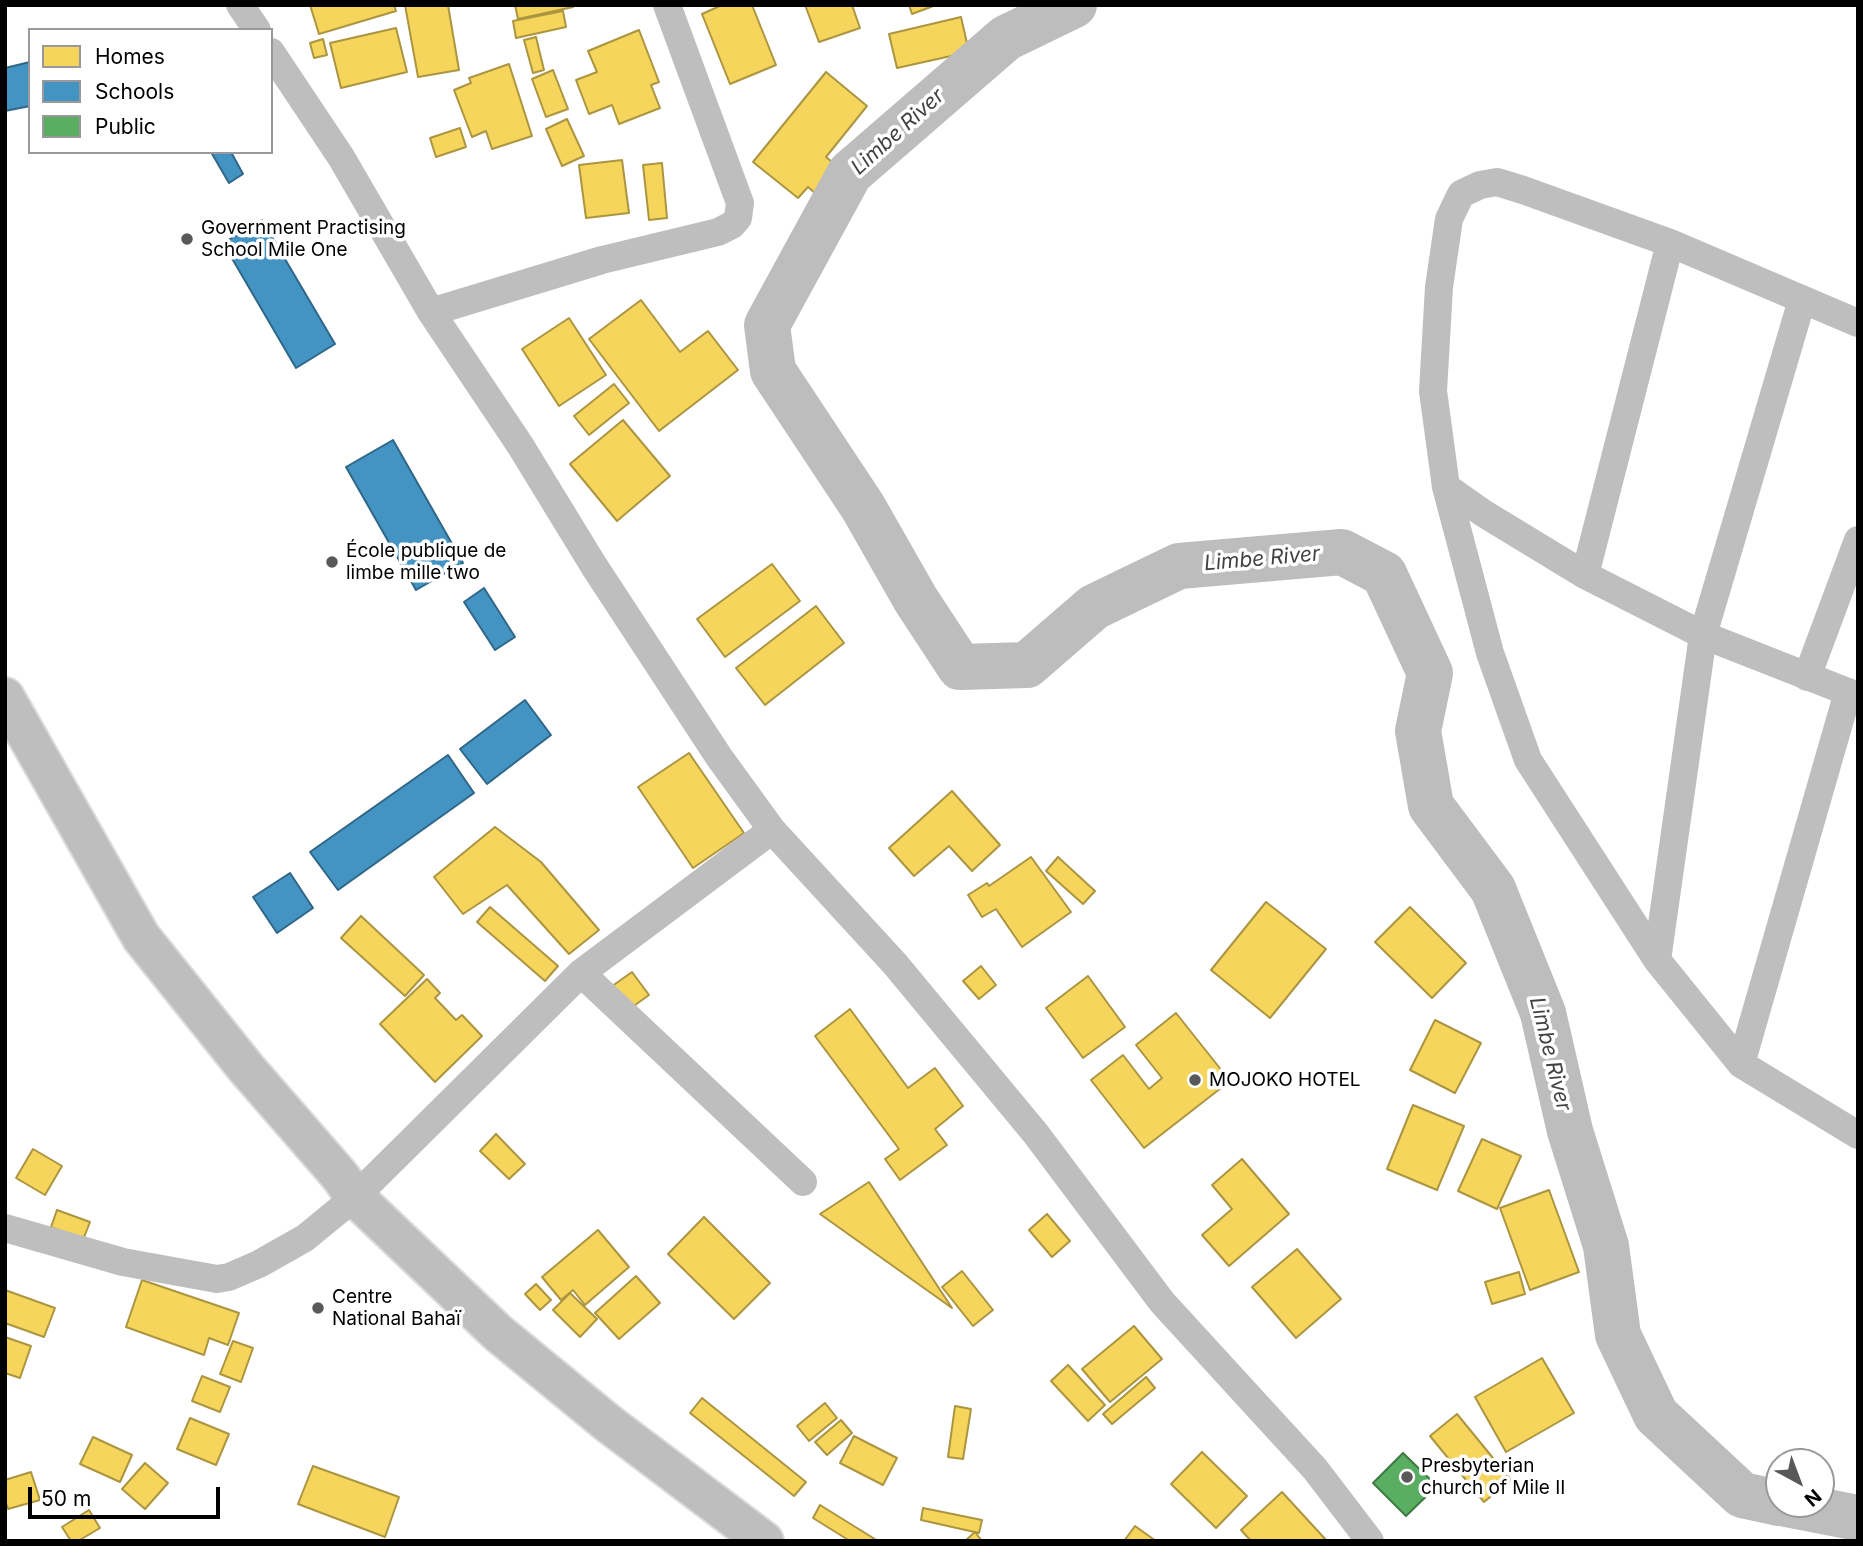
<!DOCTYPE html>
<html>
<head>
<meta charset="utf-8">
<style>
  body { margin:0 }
  #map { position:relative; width:1863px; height:1546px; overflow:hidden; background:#fff; font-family:Inter,sans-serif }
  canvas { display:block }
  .frame { position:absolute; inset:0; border:7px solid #000; pointer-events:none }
  .legend { position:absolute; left:28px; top:28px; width:245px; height:126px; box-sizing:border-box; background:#fff; border:2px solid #999; margin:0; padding:9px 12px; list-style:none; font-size:21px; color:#000 }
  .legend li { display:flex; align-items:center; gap:14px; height:35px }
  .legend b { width:35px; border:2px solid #999 }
  .north { position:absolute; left:1765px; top:1448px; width:70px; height:70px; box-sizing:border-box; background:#fff; border:2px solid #999; border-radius:50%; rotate:139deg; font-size:19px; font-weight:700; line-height:28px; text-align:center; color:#000 }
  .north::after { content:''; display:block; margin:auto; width:24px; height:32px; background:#595959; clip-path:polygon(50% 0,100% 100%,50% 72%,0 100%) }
  .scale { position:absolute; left:28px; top:1487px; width:192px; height:32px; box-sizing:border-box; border:4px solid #000; border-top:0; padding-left:9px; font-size:21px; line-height:24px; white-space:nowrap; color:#000; -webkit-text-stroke:5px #fff; paint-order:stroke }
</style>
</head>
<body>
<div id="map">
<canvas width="1863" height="1546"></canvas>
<div class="frame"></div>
<ul class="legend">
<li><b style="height:19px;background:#f6d55c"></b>Homes</li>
<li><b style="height:19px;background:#4393c3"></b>Schools</li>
<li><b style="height:19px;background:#5aae61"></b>Public</li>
</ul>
<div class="north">N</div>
<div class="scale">50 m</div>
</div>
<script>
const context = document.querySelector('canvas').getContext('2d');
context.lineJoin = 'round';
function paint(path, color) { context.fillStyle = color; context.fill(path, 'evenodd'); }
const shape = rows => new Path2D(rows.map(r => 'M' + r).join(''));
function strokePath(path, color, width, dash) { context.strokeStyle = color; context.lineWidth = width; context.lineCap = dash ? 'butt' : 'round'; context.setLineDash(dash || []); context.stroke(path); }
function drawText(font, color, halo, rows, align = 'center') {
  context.font = font + ' Inter,sans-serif'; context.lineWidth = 7; context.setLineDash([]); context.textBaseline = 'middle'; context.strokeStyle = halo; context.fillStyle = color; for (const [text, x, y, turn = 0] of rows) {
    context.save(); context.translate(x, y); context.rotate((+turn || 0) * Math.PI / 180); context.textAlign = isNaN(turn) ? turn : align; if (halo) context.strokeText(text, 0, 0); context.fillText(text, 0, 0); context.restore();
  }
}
const homes = shape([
  [310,5,394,5,396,11,319,34,310,5],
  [405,5,448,5,459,70,418,77,405,5],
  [515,5,573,5,573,7,518,19,515,5],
  [722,5,752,5,776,65,730,84,702,14,722,5],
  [805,5,852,5,860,28,819,42,805,5],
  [909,5,936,5,912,14,909,5],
  [563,11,566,27,516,38,513,21,563,11],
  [961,17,969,52,897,68,889,34,961,17],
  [396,28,407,72,341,88,330,43,396,28],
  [639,30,659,82,651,85,660,108,619,124,612,105,589,114,576,80,597,72,588,51,639,30],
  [536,37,544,70,533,73,524,40,536,37],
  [323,39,327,55,314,58,310,43,323,39],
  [509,64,532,136,492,149,486,131,472,137,454,90,471,83,469,78,509,64],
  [553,70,568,109,546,117,532,79,553,70],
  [826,72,867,106,826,157,837,166,815,193,808,187,798,198,753,162,826,72],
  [567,119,584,156,562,166,546,129,567,119],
  [460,128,466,147,436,157,430,138,460,128],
  [622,160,629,213,586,218,579,165,622,160],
  [662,163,667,218,649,220,643,165,662,163],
  [641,300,680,352,708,331,738,370,659,431,589,339,641,300],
  [569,318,606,375,559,406,522,349,569,318],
  [614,384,629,403,589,435,574,416,614,384],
  [623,420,670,476,617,521,570,464,623,420],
  [772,564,800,601,725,657,697,619,772,564],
  [816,606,844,643,765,705,736,668,816,606],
  [689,753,744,833,693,868,638,787,689,753],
  [952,791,1000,845,972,871,949,846,914,876,889,848,952,791],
  [495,827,541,862,599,930,569,954,507,885,463,914,434,877,495,827],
  [1031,857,1071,912,1022,947,996,909,982,917,968,895,987,883,989,886,1031,857],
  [1058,857,1095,891,1083,904,1046,871,1058,857],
  [1266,902,1326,949,1270,1018,1211,970,1266,902],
  [490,907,558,966,545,981,477,922,490,907],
  [1410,907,1466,963,1432,998,1375,942,1410,907],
  [361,916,424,975,405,996,341,938,361,916],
  [981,966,996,985,979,999,963,981,981,966],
  [632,972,649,995,624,1013,608,989,632,972],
  [1088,976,1125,1027,1083,1058,1046,1008,1088,976],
  [427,979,440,993,435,998,456,1020,462,1015,482,1036,435,1082,380,1024,427,979],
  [850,1009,908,1088,935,1068,963,1106,935,1129,947,1145,900,1180,885,1159,899,1149,815,1036,850,1009],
  [1176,1013,1230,1081,1144,1148,1091,1080,1123,1055,1149,1089,1162,1078,1136,1045,1176,1013],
  [1435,1020,1481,1043,1455,1093,1410,1070,1435,1020],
  [1413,1105,1464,1126,1437,1190,1387,1169,1413,1105],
  [496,1134,525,1164,509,1179,480,1151,496,1134],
  [1482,1139,1521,1156,1497,1209,1458,1191,1482,1139],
  [33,1149,62,1166,45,1195,16,1178,33,1149],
  [1242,1159,1289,1214,1229,1266,1202,1235,1232,1209,1212,1185,1242,1159],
  [869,1182,952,1308,820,1214,869,1182],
  [1549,1190,1579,1272,1530,1290,1500,1208,1549,1190],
  [57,1210,90,1222,83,1240,51,1227,57,1210],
  [1047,1214,1070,1241,1052,1257,1029,1230,1047,1214],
  [704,1217,770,1283,734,1319,668,1254,704,1217],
  [598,1230,629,1267,585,1305,573,1290,561,1300,542,1277,598,1230],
  [1297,1249,1341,1299,1296,1338,1252,1287,1297,1249],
  [962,1271,993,1310,973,1326,942,1287,962,1271],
  [1519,1272,1525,1294,1492,1304,1485,1282,1519,1272],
  [636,1276,660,1303,619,1339,595,1313,636,1276],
  [142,1280,239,1313,228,1345,209,1338,204,1355,126,1327,142,1280],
  [536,1284,551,1300,540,1310,525,1294,536,1284],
  [5,1290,55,1308,44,1337,5,1323,5,1290],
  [570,1293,597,1319,580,1337,553,1310,570,1293],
  [1134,1326,1162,1359,1110,1402,1082,1369,1134,1326],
  [5,1337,31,1346,20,1378,5,1373,5,1337],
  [233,1341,253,1348,241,1382,220,1374,233,1341],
  [1542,1358,1574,1413,1506,1452,1475,1397,1542,1358],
  [1068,1365,1105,1405,1088,1421,1051,1381,1068,1365],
  [202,1376,230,1387,220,1412,192,1401,202,1376],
  [1146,1377,1155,1388,1112,1424,1103,1414,1146,1377],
  [702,1398,806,1482,794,1496,690,1413,702,1398],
  [825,1403,837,1418,809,1441,797,1426,825,1403],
  [955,1406,971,1409,963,1459,948,1457,955,1406],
  [1457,1414,1511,1480,1484,1502,1430,1436,1457,1414],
  [190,1418,229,1434,216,1465,177,1449,190,1418],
  [841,1420,852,1433,827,1455,815,1442,841,1420],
  [854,1436,897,1458,883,1485,840,1463,854,1436],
  [93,1437,132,1455,120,1482,80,1464,93,1437],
  [1202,1452,1247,1496,1216,1528,1171,1484,1202,1452],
  [145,1463,168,1483,145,1509,122,1489,145,1463],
  [313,1466,399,1497,385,1537,298,1504,313,1466],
  [31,1472,40,1500,8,1509,5,1500,5,1480,31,1472],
  [1282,1492,1327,1541,1251,1541,1241,1530,1282,1492],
  [820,1505,878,1541,850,1541,813,1518,820,1505],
  [923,1508,982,1520,979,1533,921,1520,923,1508],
  [89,1510,100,1528,78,1541,71,1541,62,1527,89,1510],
  [1135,1526,1156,1541,1124,1541,1135,1526],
  [975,1532,982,1541,965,1541,975,1532]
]);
const schools = shape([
  [30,62,30,106,5,111,5,68,30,62],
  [211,152,231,152,243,174,229,183,211,152],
  [262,220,335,344,296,368,223,243,262,220],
  [393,440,463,563,416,590,346,467,393,440],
  [484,588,515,637,495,650,464,602,484,588],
  [525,700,551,735,487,784,460,749,525,700],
  [448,755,474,793,338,890,310,852,448,755],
  [290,873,313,908,277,933,253,897,290,873]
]);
const public = shape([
  [1403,1453,1437,1486,1406,1516,1373,1483,1403,1453]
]);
const river = shape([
  [1074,5,1006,38,850,173,767,325,773,371,863,507,916,600,960,667,1027,665,1094,607,1179,566,1342,552,1384,574,1430,673,1418,731,1431,806,1493,889,1543,1013,1570,1131,1606,1246,1618,1335,1656,1415,1742,1495,1779,1503],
  [1786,1504,1858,1518]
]);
const minor = shape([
  [240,5,257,30],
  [271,52,341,157,431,312,520,445,594,566,719,757,772,830,895,964,1036,1134,1162,1302,1315,1469,1370,1541],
  [431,312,602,260,718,232,732,225,738,218,740,203,667,5],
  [1858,323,1670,243,1523,190,1497,182,1480,185,1461,194,1449,219,1439,287,1433,391,1446,487,1490,653,1528,760,1657,960,1741,1064,1858,1135],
  [1446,487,1483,513,1585,575,1703,635,1858,696],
  [1585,575,1670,243],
  [1807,677,1858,540],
  [1657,960,1703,635,1802,300],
  [581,973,803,1182],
  [1741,1064,1848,692],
  [5,1228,123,1262,217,1279,229,1277,259,1264,305,1238,355,1197,581,973,772,830]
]);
const highway = shape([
  [5,697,141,937,246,1068,340,1176,355,1197,498,1333,609,1424,764,1541]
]);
const markers = [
  [187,239,7,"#595959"],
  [332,562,7,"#595959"],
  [1195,1080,7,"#595959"],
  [318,1308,7,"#595959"],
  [1407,1477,7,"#595959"]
];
const poiNames = [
  ["Government Practising",201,228],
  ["School Mile One",201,250],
  ["École publique de",346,551],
  ["limbe mille two",346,573],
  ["MOJOKO HOTEL",1209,1080],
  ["Centre",332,1297],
  ["National Bahaï",332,1319],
  ["Presbyterian",1421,1466],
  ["church of Mile II",1421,1488]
];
const waterNames = [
  ["Limbe River",898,132,-42],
  ["Limbe River",1262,559,-5],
  ["Limbe River",1550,1054,76]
];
paint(homes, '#f6d55c');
strokePath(homes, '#ac9540', 2);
paint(schools, '#4393c3');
strokePath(schools, '#2f6788', 2);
paint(public, '#5aae61');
strokePath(public, '#3f7a44', 2);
strokePath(river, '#bdbdbd', 46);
strokePath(highway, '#dbdbdb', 42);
strokePath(minor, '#bebebe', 28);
strokePath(highway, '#bebebe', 38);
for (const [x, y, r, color] of markers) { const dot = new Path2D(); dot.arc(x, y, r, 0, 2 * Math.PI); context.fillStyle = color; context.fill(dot); strokePath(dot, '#fff', 2.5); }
drawText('19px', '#000', '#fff', poiNames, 'left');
drawText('italic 21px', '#424242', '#fff', waterNames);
</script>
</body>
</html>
